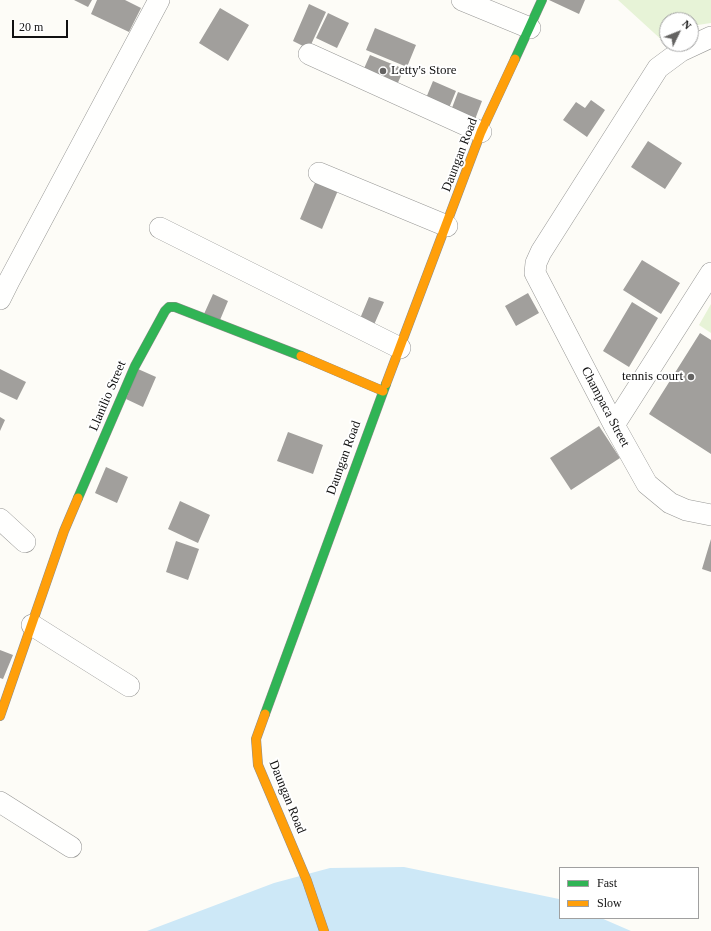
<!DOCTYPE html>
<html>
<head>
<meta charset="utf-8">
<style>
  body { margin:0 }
  #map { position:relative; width:711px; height:931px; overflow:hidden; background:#fdfcf7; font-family:Georgia,serif }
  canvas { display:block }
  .legend { position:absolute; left:559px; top:867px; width:140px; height:52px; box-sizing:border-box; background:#fff; border:1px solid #a0a0a0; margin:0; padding:5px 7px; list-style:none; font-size:12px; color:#111 }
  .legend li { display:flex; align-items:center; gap:8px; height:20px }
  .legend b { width:20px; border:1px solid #a0a0a0 }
  .north { position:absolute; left:659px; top:12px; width:40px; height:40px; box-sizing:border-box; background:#fff; border:1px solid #a0a0a0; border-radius:50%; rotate:47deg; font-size:11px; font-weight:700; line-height:16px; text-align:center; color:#111 }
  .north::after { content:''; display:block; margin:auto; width:14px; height:18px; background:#646362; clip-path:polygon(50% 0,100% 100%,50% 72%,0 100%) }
  .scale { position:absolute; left:12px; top:20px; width:56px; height:18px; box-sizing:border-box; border:2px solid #111; border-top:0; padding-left:5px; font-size:12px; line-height:14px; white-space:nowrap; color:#111; -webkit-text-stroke:3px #fff; paint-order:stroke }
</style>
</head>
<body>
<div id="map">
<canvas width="711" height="931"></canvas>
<ul class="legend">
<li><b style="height:5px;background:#30b455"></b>Fast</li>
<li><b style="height:5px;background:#ff9f0a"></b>Slow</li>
</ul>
<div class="north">N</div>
<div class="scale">20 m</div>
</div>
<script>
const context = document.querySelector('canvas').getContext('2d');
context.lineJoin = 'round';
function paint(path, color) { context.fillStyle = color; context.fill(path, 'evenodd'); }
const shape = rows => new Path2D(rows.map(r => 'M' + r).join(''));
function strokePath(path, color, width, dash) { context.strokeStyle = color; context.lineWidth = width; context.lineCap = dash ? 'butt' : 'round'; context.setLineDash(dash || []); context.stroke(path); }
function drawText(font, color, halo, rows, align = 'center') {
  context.font = font + ' Georgia,serif'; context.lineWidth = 4; context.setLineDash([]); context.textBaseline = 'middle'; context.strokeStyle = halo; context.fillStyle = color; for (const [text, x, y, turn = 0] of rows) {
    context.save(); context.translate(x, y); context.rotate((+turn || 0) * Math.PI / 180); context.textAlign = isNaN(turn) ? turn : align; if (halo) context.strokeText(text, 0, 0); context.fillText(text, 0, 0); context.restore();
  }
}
const green = shape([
  [618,0,711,0,711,23,691,26,691,20,667,20,667,42,665,43],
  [711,304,711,333,699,325]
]);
const water = shape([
  [404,867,559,899,560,900,560,918,601,918,631,931,147,931,274,883,330,868]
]);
const building = shape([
  [74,0,92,0,88,7],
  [97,0,125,0,141,8,129,32,91,14],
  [549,0,585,0,579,14],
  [309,4,326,12,309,49,293,41],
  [220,8,249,25,228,61,199,43],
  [328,13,349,23,337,48,316,38],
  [375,28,416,45,407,67,366,50],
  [370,55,404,69,396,87,362,73],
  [433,81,456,91,447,113,424,103],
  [458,92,482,101,474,122,450,113],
  [591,100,605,110,587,137,563,120,576,102,585,108],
  [648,141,682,163,665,189,631,167],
  [317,178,339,188,322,229,300,219],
  [642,260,680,283,661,314,623,290],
  [528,293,539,313,516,326,505,306],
  [213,294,228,301,220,320,204,314],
  [369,297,384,302,373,327,359,321],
  [632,302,658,318,629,367,603,351],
  [700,333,711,340,711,454,649,414],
  [0,369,26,382,17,400,0,392],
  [138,369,156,377,143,407,126,399],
  [0,417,5,420,0,431],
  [599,426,620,458,571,490,550,458],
  [288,432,323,445,313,474,277,461],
  [106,467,128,477,117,503,95,493],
  [180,501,210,515,198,543,168,529],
  [711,539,711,572,702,569],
  [176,541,199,549,188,580,166,572],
  [0,650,13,655,3,679,0,678]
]);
const street = shape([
  [462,0,530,28],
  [711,37,681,51,658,68,541,252,536,263,535,273,614,425,647,484,670,503,686,510,711,515],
  [309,54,481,132],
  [319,173,447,226],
  [160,228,400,348],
  [0,299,9,281,159,0],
  [614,425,711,273],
  [0,519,25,542],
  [32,625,129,686],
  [0,802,71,847]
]);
const fast = shape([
  [515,59,542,0],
  [78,498,135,366,165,311,169,307,175,307,301,356],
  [265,714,386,384]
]);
const slow = shape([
  [301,356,383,391],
  [386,384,481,132,515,59],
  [265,714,256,739,258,765,307,881,324,931],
  [0,716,64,531,78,498]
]);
const markers = [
  [383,71,4,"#646362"],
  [691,377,4,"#646362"]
];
const poiNames = [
  ["Letty's Store",391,71],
  ["tennis court",683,377,"right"]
];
const streetNames = [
  ["Daungan Road",460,155,-69],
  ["Llanilio Street",108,396,-67],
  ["Champaca Street",605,407,62],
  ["Daungan Road",344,458,-70],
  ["Daungan Road",287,797,68]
];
paint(green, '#e7f3d7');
paint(water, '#cde8f7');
paint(building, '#a19f9c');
strokePath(street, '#979795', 22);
strokePath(fast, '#8e8d8b', 10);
strokePath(slow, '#8e8d8b', 10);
strokePath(street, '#fffffe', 21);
strokePath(fast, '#30b455', 9);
strokePath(slow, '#ff9f0a', 9);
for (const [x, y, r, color] of markers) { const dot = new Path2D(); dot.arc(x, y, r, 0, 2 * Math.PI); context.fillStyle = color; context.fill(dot); strokePath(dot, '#fff', 1.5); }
drawText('13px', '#111', '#fff', poiNames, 'left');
drawText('13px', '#111', '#fff', streetNames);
</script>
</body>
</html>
